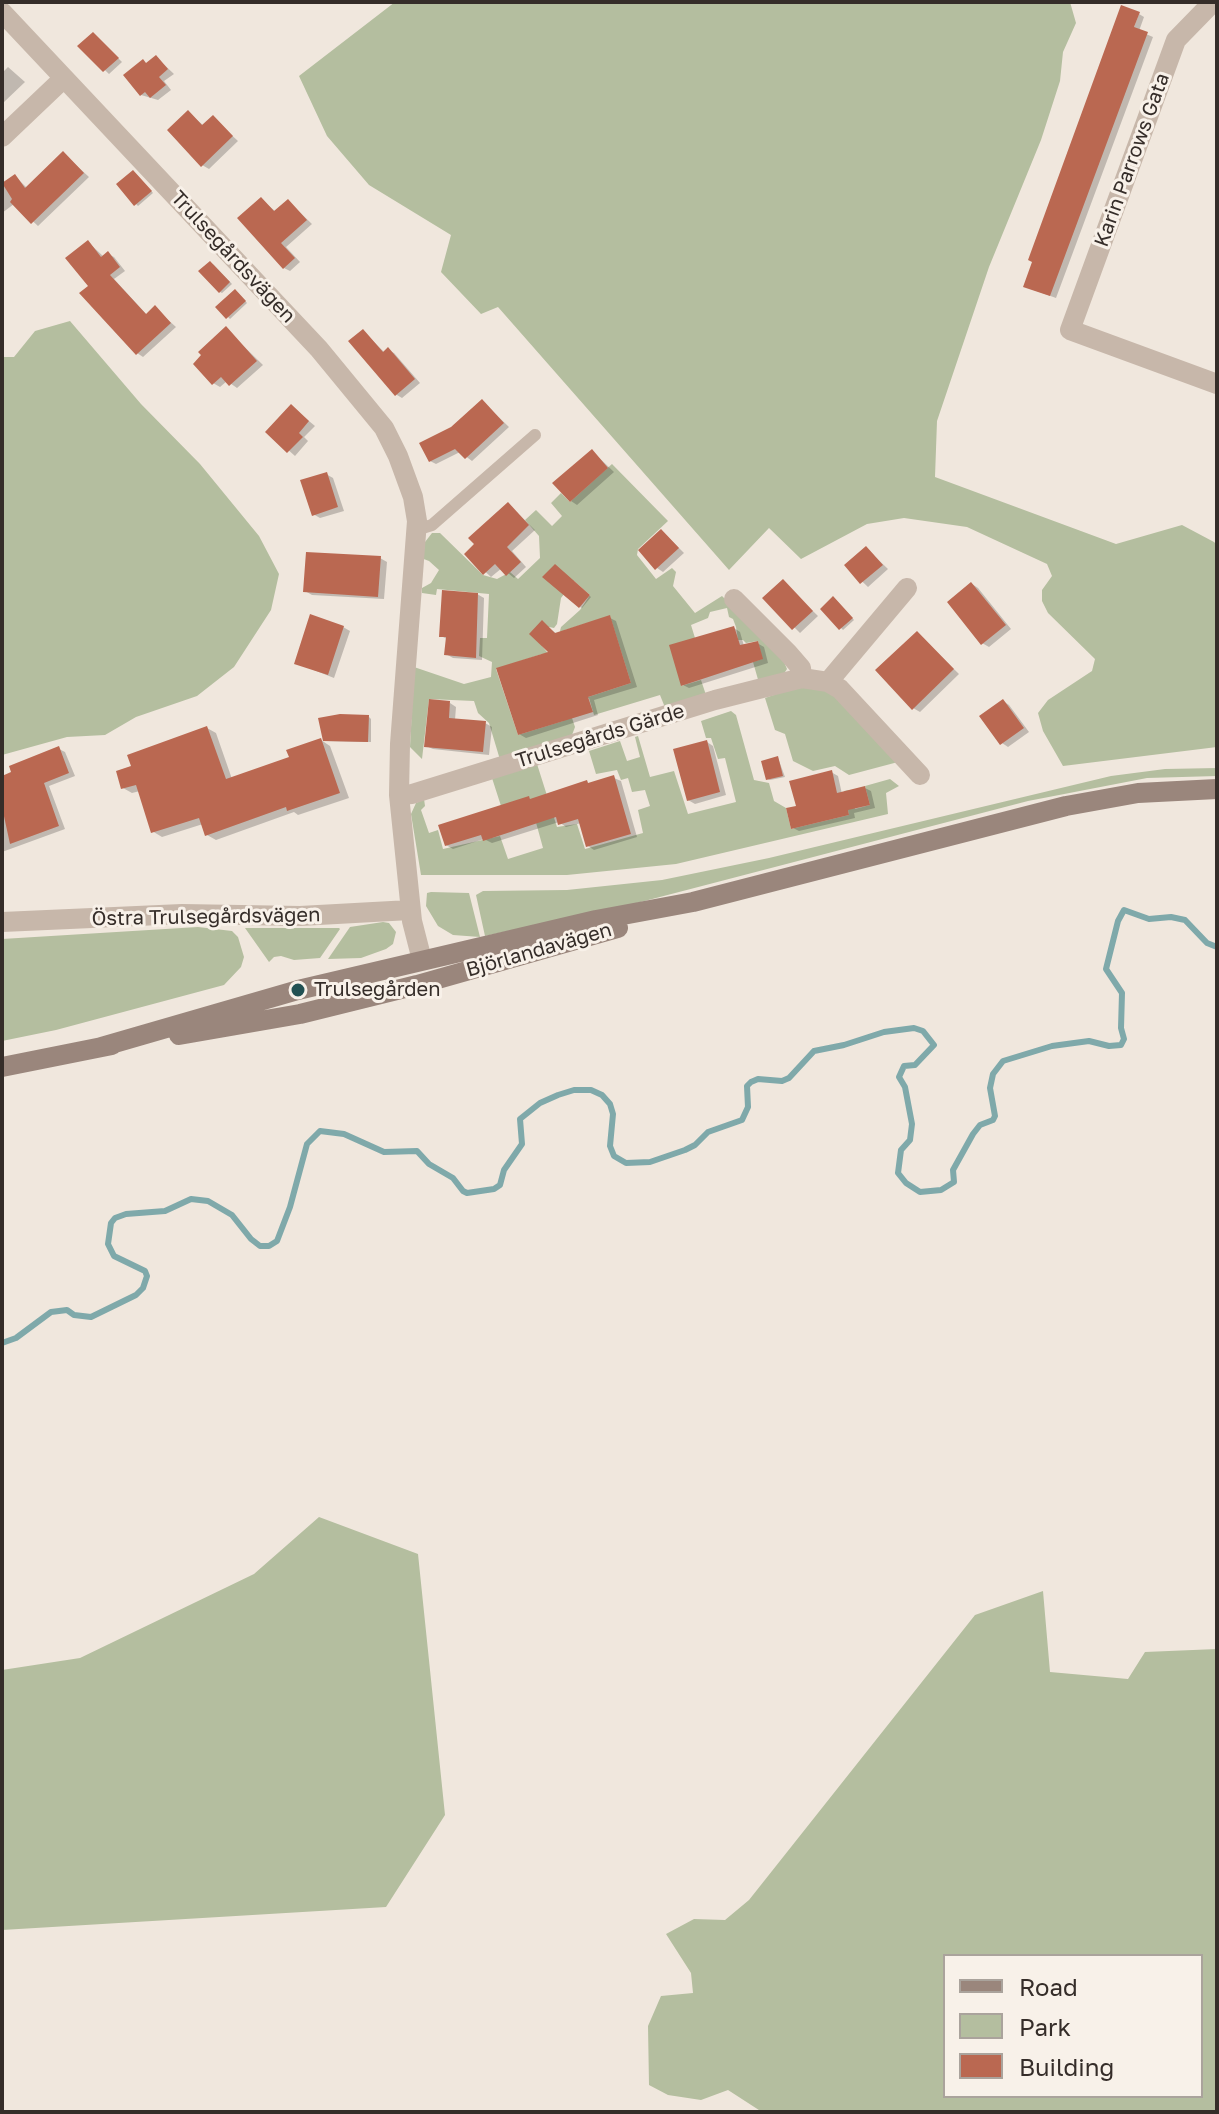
<!DOCTYPE html>
<html>
<head>
<meta charset="utf-8">
<style>
  body { margin:0 }
  #map { position:relative; width:1219px; height:2114px; overflow:hidden; background:#f0e7dd; font-family:"Golos Text",sans-serif }
  canvas { display:block }
  .frame { position:absolute; inset:0; border:4px solid #352d29; pointer-events:none }
  .legend { position:absolute; left:943px; top:1954px; width:260px; height:144px; box-sizing:border-box; background:#f8f1e9; border:2px solid #aaa39c; margin:0; padding:10px 14px; list-style:none; font-size:24px; color:#352d29 }
  .legend li { display:flex; align-items:center; gap:16px; height:40px }
  .legend b { width:40px; border:2px solid #aaa39c }
</style>
</head>
<body>
<div id="map">
<canvas width="1219" height="2114"></canvas>
<div class="frame"></div>
<ul class="legend">
<li><b style="height:10px;background:#9a867c"></b>Road</li>
<li><b style="height:22px;background:#b4be9f"></b>Park</li>
<li><b style="height:22px;background:#ba6851"></b>Building</li>
</ul>
</div>
<script>
const context = document.querySelector('canvas').getContext('2d');
context.lineJoin = 'round';
function paint(path, color) { context.fillStyle = color; context.fill(path, 'evenodd'); }
const shape = rows => new Path2D(rows.map(r => 'M' + r).join(''));
function strokePath(path, color, width, dash) { context.strokeStyle = color; context.lineWidth = width; context.lineCap = dash ? 'butt' : 'round'; context.setLineDash(dash || []); context.stroke(path); }
function drawText(font, color, halo, rows, align = 'center') {
  context.font = font + ' "Golos Text",sans-serif'; context.lineWidth = 6; context.setLineDash([]); context.textBaseline = 'middle'; context.strokeStyle = halo; context.fillStyle = color; for (const [text, x, y, turn = 0] of rows) {
    context.save(); context.translate(x, y); context.rotate((+turn || 0) * Math.PI / 180); context.textAlign = isNaN(turn) ? turn : align; if (halo) context.strokeText(text, 0, 0); context.fillText(text, 0, 0); context.restore();
  }
}
const green = shape([
  [395,2,1070,2,1076,23,1063,52,1060,81,1041,140,989,267,937,421,935,477,1116,544,1182,525,1214,542,1217,545,1217,747,1063,766,1043,731,1038,713,1048,700,1092,671,1095,659,1048,613,1042,601,1042,590,1052,576,1047,564,967,527,904,518,867,524,801,559,769,528,729,570,498,307,481,314,441,272,451,235,369,185,327,136,299,76],
  [70,321,141,404,200,464,259,536,279,574,271,610,234,667,197,696,136,717,105,735,67,737,2,755,2,357,14,357,35,331],
  [612,464,668,521,638,549,637,555,656,579,672,568,676,572,673,586,695,613,722,596,781,655,787,669,783,675,759,683,753,662,762,659,758,641,746,643,743,640,738,640,736,627,733,619,729,617,727,608,710,612,708,618,691,625,695,638,681,686,701,680,707,698,666,710,660,695,594,715,589,698,576,701,631,683,610,616,565,630,571,652,560,631,561,627,580,610,590,595,574,581,561,598,557,624,554,628,549,627,542,646,551,657,550,678,542,654,496,669,518,735,563,721,566,700,575,727,572,735,501,763,489,723,478,713,474,701,429,699,422,759,410,747,414,667,464,684,491,677,492,662,479,656,480,638,487,638,489,594,437,589,436,595,422,593,422,588,431,583,439,570,429,561,421,558,425,542,432,533,440,533,483,575,497,579,510,572,518,579,540,558,539,536,525,520,536,510,552,526,562,516,551,503,561,493,570,502],
  [802,685,836,693,898,762,849,775,835,766,813,771,793,761,785,734,775,730,765,698],
  [731,711,736,715,754,780,769,783,774,801,786,808,791,829,849,815,844,791,849,790,855,809,870,805,865,786,890,779,899,786,886,793,888,814,676,864,567,875,421,875,411,814,416,803,424,799,425,806,421,810,429,833,438,830,443,849,500,836,508,859,543,848,529,797,501,806,492,778,537,764,557,827,577,824,585,849,643,833,638,810,650,806,645,790,632,792,628,778,621,780,617,770,596,774,589,751,620,741,627,761,640,757,635,737,638,736,650,777,674,771,688,814,736,802,725,758,718,759,711,738,706,738,701,721],
  [1217,768,1217,776,1147,778,1028,801,633,904,485,936,476,895,483,891,567,890,662,880,769,858,1111,776,1165,769],
  [431,892,469,893,480,937,453,935,438,926,426,906,427,893],
  [383,922,389,923,396,932,393,944,386,949,361,958,328,959,350,927],
  [198,927,232,931,238,937,244,957,241,967,224,985,56,1030,2,1041,2,939],
  [245,928,339,928,340,929,320,958,294,960,281,956,274,957,269,962],
  [319,1517,418,1554,445,1815,386,1907,2,1930,2,1670,80,1658,254,1574],
  [1043,1591,1050,1672,1128,1679,1145,1652,1217,1649,1217,2112,762,2112,728,2090,701,2100,668,2095,649,2085,648,2026,661,1996,693,1993,691,1973,666,1934,694,1919,725,1920,749,1900,975,1615],
  [945,1956,1201,1956,1201,2096,945,2096]
]);
const shadow = shape([
  [1139,14,1144,17,1139,31,1153,37,1056,298,1031,289],
  [94,34,122,62,109,74,80,46],
  [156,57,174,74,164,81,171,90,158,100,141,95,146,64],
  [8,67,25,82,3,103,2,73],
  [188,112,204,126,213,118,238,141,209,169,202,165],
  [63,153,89,177,38,226,14,204,2,213,2,186,15,176,27,188],
  [136,174,153,193,138,206,136,204],
  [261,199,276,212,288,201,312,224,286,247,300,262,290,271,284,268],
  [88,242,104,257,108,254,114,257,125,271,114,279,147,315,155,308,176,327,143,357,137,353,91,286],
  [213,264,232,284,222,293,220,292],
  [238,293,247,303,230,319,228,317],
  [226,329,263,365,237,388,227,381,220,387,213,383],
  [363,331,385,353,388,350,394,353,420,383,402,398,397,395,351,341],
  [482,401,509,427,472,461,460,452,436,464,430,461,452,428],
  [292,407,315,426,304,437,308,441,295,456,268,432],
  [592,451,614,472,577,505,571,501],
  [326,474,333,478,344,511,320,518,313,514],
  [508,504,535,530,512,551,526,567,514,578,502,568,491,577,466,554],
  [662,531,684,553,663,572,657,568],
  [866,548,888,569,868,587,846,566],
  [380,558,387,562,384,599,312,595,305,591],
  [558,568,591,597,582,608,580,607],
  [783,582,818,616,800,633,765,598],
  [972,584,978,588,1011,629,989,647,982,643],
  [477,594,484,598,482,660,453,658,446,654,447,639,441,636],
  [836,600,854,620,843,630,841,628],
  [610,618,616,621,637,687,594,700,598,715,526,738,519,734,552,653,542,623,557,634],
  [343,627,350,631,334,678,296,663],
  [734,628,740,632,744,646,757,643,764,647,768,663,689,688,683,685],
  [917,633,959,674,920,712,913,708],
  [1003,701,1009,705,1029,732,1008,747,1002,743],
  [450,703,456,707,455,720,485,723,492,727,489,755,433,749,426,746],
  [369,717,371,719,371,742,325,741,320,720],
  [207,728,216,733,232,779,291,758,321,740,330,746,349,798,298,815,294,812,216,840,207,835,203,824,162,837,152,831,140,791,132,793,123,788,133,767],
  [707,742,713,746,726,795,695,804,688,800],
  [59,749,65,752,75,776,49,786,65,829,2,852,2,808,4,807,2,778],
  [778,758,785,777,770,780,767,779],
  [831,772,838,776,842,794,865,788,871,791,875,808,854,813,855,818,799,831,793,828],
  [614,778,621,781,637,837,594,850,588,846,581,823,566,827,559,822,492,843,484,839,453,849,446,845,533,801]
]);
const stream = shape([
  [2,1343,16,1338,51,1312,67,1310,74,1315,91,1317,136,1295,143,1288,147,1276,145,1271,114,1256,108,1244,111,1223,115,1218,126,1214,165,1211,191,1199,208,1201,232,1215,251,1239,260,1246,269,1246,277,1241,290,1207,307,1144,320,1131,344,1134,384,1152,417,1151,429,1164,453,1178,463,1191,467,1193,494,1189,500,1185,504,1170,522,1144,520,1119,540,1103,558,1095,574,1090,591,1090,602,1095,610,1104,613,1114,610,1146,614,1156,626,1163,650,1162,685,1150,695,1145,708,1132,742,1120,748,1107,747,1086,751,1082,758,1079,782,1081,789,1078,814,1051,844,1045,884,1032,914,1028,923,1031,934,1045,915,1065,904,1066,899,1077,905,1087,912,1124,910,1140,901,1150,898,1173,906,1183,920,1192,941,1190,954,1182,953,1170,973,1134,980,1125,993,1120,995,1116,990,1088,993,1074,1003,1061,1052,1046,1089,1041,1109,1046,1121,1045,1124,1039,1121,1028,1122,993,1106,969,1118,921,1124,910,1149,919,1171,917,1185,920,1207,943,1217,947]
]);
const building = shape([
  [1121,5,1140,12,1134,27,1148,32,1050,296,1023,287,1032,262,1028,260],
  [93,32,119,58,103,72,77,46],
  [156,55,168,69,159,77,166,85,150,98,145,92,140,96,123,75,143,59,146,63],
  [188,110,202,125,213,115,233,136,201,167,167,130],
  [63,151,84,173,31,224,10,202,12,199,2,183,15,174,25,188],
  [133,170,152,191,134,206,116,184],
  [261,197,274,211,288,199,307,220,281,243,295,258,283,269,237,218],
  [88,240,101,257,108,251,120,267,110,275,146,314,155,305,171,323,136,355,79,293,88,286,65,258],
  [210,261,230,282,219,293,198,271],
  [235,289,246,301,226,319,215,307],
  [226,326,257,361,229,386,221,377,212,385,193,364,201,355,198,352],
  [363,329,383,352,388,347,415,379,395,396,348,341],
  [482,399,504,423,465,459,455,449,429,462,419,443,451,427],
  [291,404,309,421,299,433,303,437,287,453,265,432],
  [592,449,608,468,570,502,552,483],
  [327,472,338,507,312,516,300,480],
  [508,502,529,525,507,547,521,562,506,576,495,564,483,575,464,554,474,544,468,538],
  [661,529,679,548,655,570,638,550],
  [866,546,883,565,860,584,844,565],
  [306,552,381,556,378,597,303,592],
  [555,564,590,595,579,608,542,577],
  [783,579,813,611,792,630,762,598],
  [971,582,1006,625,981,645,947,602],
  [442,590,478,593,476,658,444,655,446,637,439,637],
  [833,596,853,618,839,630,820,609],
  [310,614,344,626,328,675,294,664],
  [610,615,631,683,588,697,593,712,518,735,496,668,548,652,529,634,542,620,555,633],
  [734,626,740,645,758,641,763,659,681,686,669,645],
  [917,631,954,669,912,710,875,670],
  [429,699,450,701,449,718,486,721,483,752,424,747],
  [1003,699,1024,728,1000,745,979,716],
  [340,714,369,715,368,742,323,741,318,718],
  [207,726,226,779,289,757,286,750,321,738,340,793,287,811,286,807,205,836,199,818,151,833,136,785,121,789,116,771,131,766,127,755],
  [707,740,720,792,687,801,673,749],
  [59,746,69,773,44,783,59,826,10,844,2,807,2,776,11,772,9,766],
  [778,756,783,776,766,780,761,761],
  [832,770,837,793,865,786,870,805,848,810,849,815,791,829,786,808,796,806,789,781],
  [614,775,631,834,586,847,578,819,558,825,556,817,483,841,481,835,445,846,438,825,529,796,530,799,587,780,588,783]
]);
const lane = shape([
  [416,530,432,525,535,435]
]);
const street = shape([
  [1213,2,1176,40,1070,330,1217,384],
  [2,12,319,349,384,428,398,456,413,497,417,521,400,744,399,795,412,921,422,960],
  [2,137,64,78],
  [734,599,788,653,801,668,802,678],
  [828,682,907,588],
  [399,795,412,794,715,700,802,678,828,682,840,689,920,775],
  [2,922,182,914,300,916,410,910]
]);
const secondary = shape([
  [179,1035,300,1014,417,985,618,928],
  [101,1047,298,990,596,920,693,902,1066,806,1138,793,1217,789],
  [2,1067,112,1045]
]);
const markers = [
  [298,990,8,"#225153"]
];
const streetNames = [
  ["Karin Parrows Gata",1132,160,-70],
  ["Trulsegårdsvägen",233,257,47],
  ["Trulsegårds Gärde",600,736,-17],
  ["Östra Trulsegårdsvägen",206,917,-1],
  ["Björlandavägen",539,950,-16]
];
const poiNames = [
  ["Trulsegården",314,990]
];
paint(green, '#b4be9f');
paint(shadow, '#0003');
strokePath(stream, '#7fa9aa', 6);
paint(building, '#ba6851');
strokePath(lane, '#c7b7aa', 12);
strokePath(street, '#c7b7aa', 20);
strokePath(secondary, '#9a867c', 20);
for (const [x, y, r, color] of markers) { const dot = new Path2D(); dot.arc(x, y, r, 0, 2 * Math.PI); context.fillStyle = color; context.fill(dot); strokePath(dot, '#f8f1e9', 3); }
drawText('20px', '#352d29', '#f8f1e9', streetNames);
drawText('20px', '#352d29', '#f8f1e9', poiNames, 'left');
</script>
</body>
</html>
